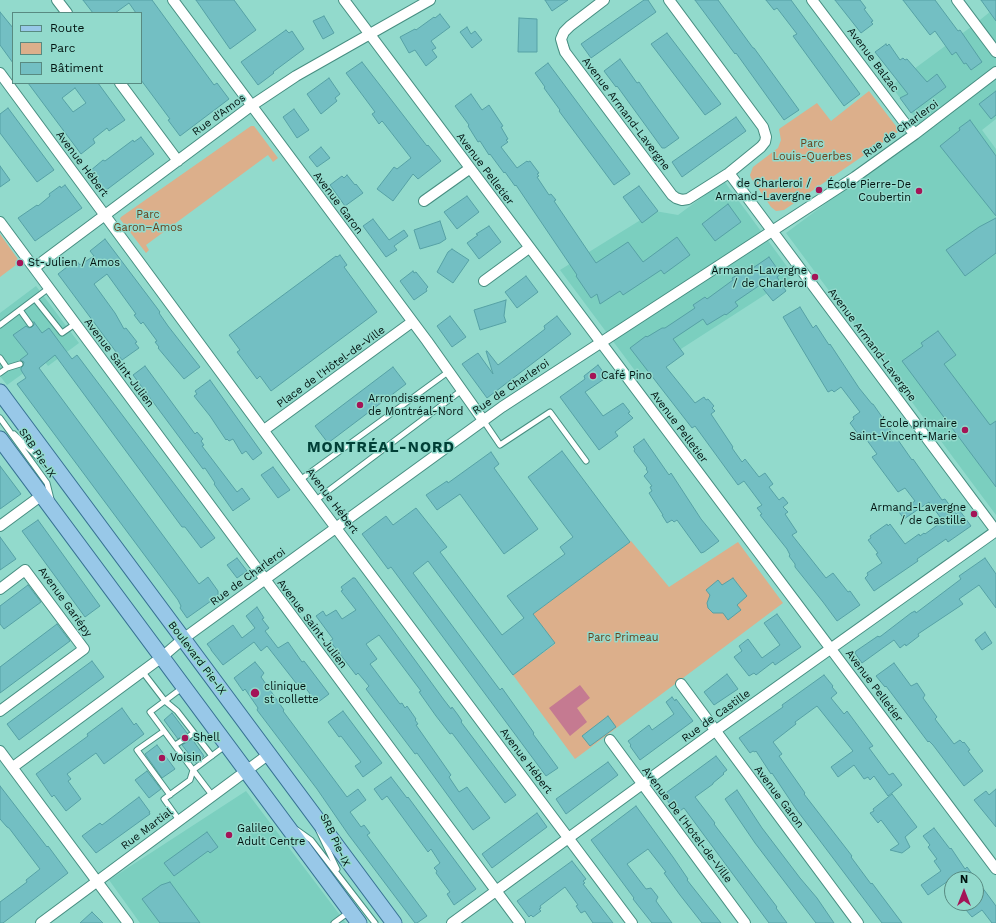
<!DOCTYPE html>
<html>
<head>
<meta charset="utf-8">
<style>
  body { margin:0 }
  #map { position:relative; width:996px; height:923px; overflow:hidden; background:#92dacc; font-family:"Work Sans",sans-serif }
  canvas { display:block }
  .legend { position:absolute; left:12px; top:12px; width:130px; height:72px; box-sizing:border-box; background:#92dacc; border:1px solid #588a81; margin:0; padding:5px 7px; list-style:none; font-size:12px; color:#001310 }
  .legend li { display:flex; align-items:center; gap:8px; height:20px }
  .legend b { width:20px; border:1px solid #588a81 }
  .north { position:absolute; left:944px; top:871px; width:40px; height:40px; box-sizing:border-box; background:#92dacc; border:1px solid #588a81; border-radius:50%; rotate:0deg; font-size:11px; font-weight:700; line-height:16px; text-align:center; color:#001310 }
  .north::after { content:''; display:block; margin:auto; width:14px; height:18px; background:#a41457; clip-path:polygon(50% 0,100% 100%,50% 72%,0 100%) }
</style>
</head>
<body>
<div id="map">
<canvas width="996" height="923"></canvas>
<ul class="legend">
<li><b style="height:5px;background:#98c8e8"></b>Route</li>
<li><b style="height:11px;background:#dcaf8b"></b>Parc</li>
<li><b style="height:11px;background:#73bfc3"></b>Bâtiment</li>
</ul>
<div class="north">N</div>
</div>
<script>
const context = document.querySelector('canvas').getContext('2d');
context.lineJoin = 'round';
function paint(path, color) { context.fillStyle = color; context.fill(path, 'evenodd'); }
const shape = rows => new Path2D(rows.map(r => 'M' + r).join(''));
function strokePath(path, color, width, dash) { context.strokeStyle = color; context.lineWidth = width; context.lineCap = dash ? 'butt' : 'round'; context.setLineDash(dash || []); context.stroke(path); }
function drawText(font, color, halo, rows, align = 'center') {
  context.font = font + ' "Work Sans",sans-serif'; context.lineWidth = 3; context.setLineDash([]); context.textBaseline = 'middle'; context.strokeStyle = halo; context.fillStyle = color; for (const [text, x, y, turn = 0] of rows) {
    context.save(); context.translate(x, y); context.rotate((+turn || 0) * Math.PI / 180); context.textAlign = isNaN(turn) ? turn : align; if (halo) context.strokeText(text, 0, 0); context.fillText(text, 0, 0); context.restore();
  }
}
const built = shape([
  [996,7,996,119,982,130,996,149,996,515,786,233,961,103,956,96,919,123,891,86,975,24],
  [724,181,794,276,639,376,560,270,655,211,678,215],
  [36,286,79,343,48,366,43,359,7,385,0,376,0,313],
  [246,791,346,923,140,923,109,880]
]);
const green = shape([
  [869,91,899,130,898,132,784,210,776,211,771,207,751,178,750,175,753,167,778,148,781,140,779,129,817,103,831,121],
  [251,126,254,126,278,158,273,162,268,155,146,245,149,250,146,253,120,219,121,217],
  [0,234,20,262,0,277],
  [631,541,669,587,738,542,783,603,575,759,513,675,555,644,533,614]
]);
const water = shape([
  [580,685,590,698,577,708,587,722,570,736,549,708]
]);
const building = shape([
  [83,0,152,0,214,85,217,83,229,99,180,136,168,120,170,119,141,80,141,13,136,13,129,3,115,13,93,13,83,0],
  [196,0,234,0,256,30,230,49,196,0],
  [545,0,568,0,552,11,545,0],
  [644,0,648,0,656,12,591,58,581,44,644,0],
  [695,0,718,0,753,48,754,48,799,110,784,120,736,53,735,54,695,0],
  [766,0,791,0,860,94,844,106,793,36,797,34,777,8,774,10,766,0],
  [835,0,860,0,866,8,864,9,873,21,871,22,873,24,861,33,835,0],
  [903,0,935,0,958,31,960,30,982,62,971,70,966,63,964,64,956,52,952,55,935,31,930,35,903,0],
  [981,0,996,0,996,21,981,0],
  [0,12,13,28,13,63,0,45,0,12],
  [440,14,450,27,431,41,436,48,432,50,437,57,426,66,415,50,409,53,400,37,415,29,416,30,434,17,435,18,440,14],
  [324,16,334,33,323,39,313,21,324,16],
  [519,18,537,19,537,52,518,52,519,18],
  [467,27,471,34,475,31,482,40,472,48,460,32,467,27],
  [286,30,289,33,292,31,304,49,273,72,274,73,258,85,241,62,286,30],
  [667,33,721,104,705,115,651,44,667,33],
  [886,44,887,46,889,44,900,60,903,58,905,60,907,59,927,82,937,74,946,87,911,113,900,98,908,94,875,52,886,44],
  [620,59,637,83,639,82,650,98,679,138,665,148,662,148,617,86,616,87,604,71,620,59],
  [362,62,427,146,428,145,441,161,418,179,413,174,393,201,377,189,394,167,397,169,411,158,383,122,382,121,379,124,372,114,375,112,346,73,362,62],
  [548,63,629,172,630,174,614,185,559,111,560,110,544,88,545,87,535,73,548,63],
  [329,78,340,94,335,98,337,101,321,114,307,94,329,78],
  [28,83,98,83,125,120,109,131,107,128,93,139,95,143,81,154,28,83],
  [75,88,86,103,73,112,62,98,75,88],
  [996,91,996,115,991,119,979,104,996,91],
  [471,94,482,110,489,105,503,126,501,127,508,139,506,140,508,142,501,147,517,168,527,161,528,162,530,161,539,173,537,174,539,176,537,177,549,195,551,194,556,200,554,201,596,263,628,242,643,262,677,237,690,255,664,274,661,270,623,295,620,291,600,304,597,294,591,298,576,276,577,275,516,185,515,186,505,172,504,173,490,154,489,155,480,141,478,142,468,126,469,125,455,106,471,94],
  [8,108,54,170,37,182,0,133,0,114,8,108],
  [294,109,309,130,297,138,283,117,294,109],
  [736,117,746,131,682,177,672,162,736,117],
  [970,120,996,156,996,216,940,146,960,130,959,128,970,120],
  [141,137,154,154,105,191,90,171,103,160,105,161,133,140,134,142,141,137],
  [321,147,330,158,317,167,309,157,321,147],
  [0,166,10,180,0,187,0,166],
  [347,175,355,185,356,184,363,193,345,206,330,185,342,176,344,178,347,175],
  [65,185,82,208,35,241,18,218,37,205,38,206,50,196,49,194,60,186,61,188,65,185],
  [639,186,658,211,642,223,623,197,639,186],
  [467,196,479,212,457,229,444,212,467,196],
  [728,204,741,222,715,241,702,224,728,204],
  [996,218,996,253,965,276,946,250,979,227,996,218],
  [373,219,389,240,404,230,408,236,394,246,397,250,386,257,363,226,373,219],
  [440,221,446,239,440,243,420,249,414,230,440,221],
  [489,226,501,242,479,259,467,243,478,235,476,234,489,226],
  [105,239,160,312,159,313,168,326,200,367,184,379,158,348,159,347,155,342,157,341,143,322,141,324,134,315,136,314,107,274,94,284,115,313,124,329,126,328,137,342,135,343,139,348,122,360,58,274,76,260,80,265,94,256,90,251,105,239],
  [452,249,469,260,453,283,437,272,448,252,452,249],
  [340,255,347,265,344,267,377,312,271,391,260,376,257,379,243,360,237,352,240,350,229,335,336,256,337,257,340,255],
  [769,257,781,274,777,277,786,291,773,301,760,285,735,302,738,306,726,315,725,314,707,325,703,319,673,339,684,354,666,367,695,403,704,397,706,400,708,399,714,406,712,408,715,411,711,414,733,447,732,448,742,462,745,459,759,477,765,473,773,484,769,487,779,500,783,497,788,503,783,507,788,512,785,514,797,532,792,535,826,578,833,573,848,592,850,591,860,605,837,621,823,602,795,567,795,564,789,556,790,555,787,549,760,515,762,514,757,508,762,505,744,481,738,485,695,426,692,428,630,348,646,336,647,337,662,328,665,328,695,308,693,305,705,297,707,299,733,280,732,278,748,269,750,270,769,257],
  [413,271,414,273,416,272,428,287,426,289,427,291,414,300,400,281,413,271],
  [526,276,538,292,517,308,505,292,526,276],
  [506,300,504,316,506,322,480,330,474,310,506,300],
  [800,307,813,328,816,325,829,345,830,344,859,388,872,404,873,404,912,460,913,459,942,500,945,499,956,514,960,511,971,526,948,542,946,539,917,559,918,561,874,591,865,578,868,575,867,573,882,563,876,554,878,553,868,540,871,538,870,536,887,524,888,526,890,524,905,544,919,534,920,536,924,533,925,534,943,521,929,502,904,519,899,512,915,501,905,488,898,492,872,457,877,454,861,432,858,434,850,423,854,419,853,417,860,412,841,387,834,392,832,390,828,392,783,317,800,307],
  [450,316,466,337,452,347,437,326,450,316],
  [557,316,571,334,487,398,462,364,478,353,493,374,486,351,487,351,498,365,545,329,544,326,557,316],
  [34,322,42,333,49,328,72,359,77,355,215,538,201,548,185,527,182,527,55,355,39,368,199,584,208,577,218,591,218,596,187,618,180,608,181,606,178,600,17,384,26,378,21,370,21,368,23,366,24,362,20,360,28,354,13,335,26,326,29,328,32,327,34,325,34,322],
  [938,331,956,355,944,364,990,425,996,421,996,487,902,361,923,346,921,343,938,331],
  [598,365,607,377,585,392,603,416,623,403,630,412,628,413,633,418,615,432,618,436,599,450,560,397,585,379,584,376,598,365],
  [145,366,195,434,197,432,203,439,201,441,204,445,202,446,237,492,242,488,250,499,234,510,233,511,214,484,215,483,205,468,203,469,133,375,145,366],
  [393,367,406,384,328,443,315,426,393,367],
  [210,380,262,453,253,460,246,451,242,454,233,439,229,441,227,439,226,440,210,416,194,396,197,394,195,391,210,380],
  [644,439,669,475,671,473,701,519,719,541,704,552,701,553,677,520,674,522,672,520,667,523,662,515,663,515,649,493,652,491,650,487,652,486,644,476,648,472,646,469,647,468,634,451,635,449,633,447,644,439],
  [562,451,630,542,533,614,555,643,513,675,428,561,413,573,500,690,502,688,534,733,533,734,558,768,546,776,391,567,388,569,362,534,386,516,393,525,416,508,447,547,440,552,502,635,524,618,507,596,565,554,560,547,573,537,528,477,562,451],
  [491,452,499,464,494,468,538,529,504,554,460,494,437,510,426,495,447,481,448,483,491,452],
  [0,466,21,494,0,509,0,466],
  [273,467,290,490,278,498,261,475,273,467],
  [38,520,100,606,85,617,22,531,38,520],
  [0,537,16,559,0,570,0,537],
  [237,558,247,571,237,578,227,565,237,558],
  [985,558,996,574,996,608,979,585,959,599,963,604,918,634,919,636,906,646,905,644,900,648,894,640,862,663,855,653,856,651,878,636,879,637,881,636,911,613,915,611,916,613,961,579,959,576,985,558],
  [353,578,355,578,382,615,444,700,451,709,452,707,458,715,462,721,461,722,516,795,505,803,452,733,450,734,436,716,419,692,421,691,379,635,366,644,377,659,370,664,400,704,402,703,405,708,407,706,416,719,415,720,418,724,416,725,451,775,449,777,459,792,467,787,490,818,473,830,417,753,415,754,366,689,369,686,358,673,356,675,330,641,333,639,316,616,323,611,326,616,336,610,342,619,356,610,341,591,343,590,341,587,353,578],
  [733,578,747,596,737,605,741,610,728,620,723,613,713,613,708,608,707,603,710,595,706,590,718,580,722,585,733,578],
  [28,585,41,602,4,629,0,624,0,606,28,585],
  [257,607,264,618,262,619,269,628,265,631,278,648,288,642,302,662,304,661,329,694,317,703,301,682,298,684,296,683,267,646,261,651,254,642,223,665,211,650,211,649,207,644,233,625,242,638,255,628,246,616,257,607],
  [777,614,801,647,775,665,773,662,756,675,754,673,749,676,734,657,742,651,739,646,748,639,762,658,780,645,764,623,777,614],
  [57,624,70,641,0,693,0,667,57,624],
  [985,632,992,643,982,650,975,640,985,632],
  [92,661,104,677,19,740,7,724,92,661],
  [255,662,264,673,261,677,284,710,283,711,347,797,358,789,366,800,350,812,361,827,364,825,370,833,367,835,427,916,417,923,415,923,348,834,317,789,257,710,258,708,245,689,243,691,234,678,255,662],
  [894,663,911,686,917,683,925,695,923,698,937,717,935,719,954,744,960,740,963,743,964,742,970,750,968,751,983,771,964,786,933,745,929,741,928,742,886,686,885,687,876,676,894,663],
  [727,674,738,689,714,705,704,692,727,674],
  [824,675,833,686,832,687,837,693,831,698,844,714,847,711,873,746,869,748,889,775,893,773,902,785,888,796,874,776,870,780,868,777,864,779,854,765,838,777,831,767,853,751,817,706,795,722,796,724,773,742,782,754,779,756,805,793,804,794,852,856,851,857,868,880,871,884,872,883,902,923,882,923,796,809,772,773,771,774,756,751,755,752,753,751,750,753,739,738,783,707,782,705,824,675],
  [672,697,675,701,676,699,693,721,640,760,630,746,631,745,628,741,649,725,652,730,674,714,666,702,672,697],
  [122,708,134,725,136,723,144,734,104,764,96,753,67,774,71,779,68,781,81,799,66,811,54,795,52,797,36,774,88,736,87,734,122,708],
  [343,711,382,763,363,777,355,766,361,762,341,736,339,737,328,722,343,711],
  [172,713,187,733,178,739,164,720,172,713],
  [608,716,616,727,590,746,582,736,608,716],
  [192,739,204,756,196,763,182,745,192,739],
  [157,745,175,769,162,778,145,754,157,745],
  [716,756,727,770,723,773,724,774,713,783,713,784,695,797,715,823,714,824,717,828,777,907,776,908,787,923,769,923,684,808,677,813,663,795,716,756],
  [608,762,618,775,566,814,556,799,608,762],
  [147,771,161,789,149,798,135,780,147,771],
  [391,777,407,798,408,797,476,889,454,905,447,894,450,892,436,873,437,871,434,868,440,863,431,849,428,852,387,796,382,800,374,789,391,777],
  [0,786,47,847,48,846,68,873,3,923,0,923,0,902,27,882,26,880,40,869,9,828,7,827,0,819,0,786],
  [996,789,996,827,974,800,986,791,989,795,996,789],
  [737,790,762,828,800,878,817,898,834,923,816,923,755,843,725,799,737,790],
  [892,794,917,827,905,837,910,847,902,853,890,850,899,844,881,820,878,823,870,813,874,811,873,809,892,794],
  [139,797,150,812,149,812,150,814,96,853,82,836,100,823,102,825,139,797],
  [636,806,673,857,688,879,687,880,721,923,702,923,680,895,664,873,666,872,648,849,627,864,646,889,651,888,658,897,656,901,672,923,652,923,633,899,634,898,591,840,636,806],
  [537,813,547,827,492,868,482,854,537,813],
  [934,828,950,849,951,848,965,869,967,867,976,879,951,879,928,895,921,885,941,871,934,861,937,859,928,847,930,845,923,836,934,828],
  [207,832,218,847,210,853,208,851,174,876,164,863,207,832],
  [572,861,586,879,583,881,585,883,583,884,613,923,593,923,585,911,581,913,576,906,578,905,565,887,540,906,541,908,539,909,541,911,533,917,531,915,529,917,517,901,572,861],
  [976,879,996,906,996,923,992,923,982,910,972,917,960,903,976,903,976,879],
  [170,882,200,923,160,923,142,899,161,885,170,882],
  [92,912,103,923,80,923,92,912]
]);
const lane = shape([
  [35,299,62,333,75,324],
  [20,310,30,324],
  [0,325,49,288],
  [0,358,7,368,0,373],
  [7,368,20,364],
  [0,418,47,483,51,499],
  [483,420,500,445,550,412,586,461],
  [14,434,46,465],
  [300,480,448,372],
  [316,500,462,390],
  [142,671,165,701,177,711,212,756],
  [164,731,137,750,170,795],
  [175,745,194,733],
  [212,795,193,770,225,746],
  [179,820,164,799,190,780,193,770,150,712,182,688],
  [297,830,311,840,375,923],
  [319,831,337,869],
  [334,923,349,912]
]);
const street = shape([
  [57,0,67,13],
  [173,0,427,341,483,420],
  [344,0,996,869],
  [604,0,570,26,564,32,561,39,563,46,565,52,672,195,676,198,682,200,688,199,729,173,761,147,765,142,766,137,763,127,669,0],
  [812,0,904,122,915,134],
  [957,0,996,52],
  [0,73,300,480,632,923],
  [120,83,178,161],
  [729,173,996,531],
  [424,201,469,169],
  [0,222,520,923],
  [34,268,251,106,296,76,430,0],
  [484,281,529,248],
  [264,430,412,322],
  [0,526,42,495],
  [0,589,25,570,84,649,0,711],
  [681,684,858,923],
  [610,740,745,923],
  [0,751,128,923],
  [13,767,162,657,183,639,502,407,855,177,915,134,996,72],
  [41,923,269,754],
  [452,923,715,731,996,531]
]);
const primary = shape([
  [0,392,394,923],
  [0,439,359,923]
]);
const markers = [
  [819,190,4,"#a41457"],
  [919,191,4,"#a41457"],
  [20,263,4,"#a41457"],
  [815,277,4,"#a41457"],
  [593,376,4,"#a41457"],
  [360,405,4,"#a41457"],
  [965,430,4,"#a41457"],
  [974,514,4,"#a41457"],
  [255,693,5,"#a41457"],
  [185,738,4,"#a41457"],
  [162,758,4,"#a41457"],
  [229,835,4,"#a41457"]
];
const streetNames = [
  ["Avenue Balzac",873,60,53],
  ["Avenue Armand-Lavergne",626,114,53],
  ["Rue d'Amos",219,115,-36],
  ["Rue de Charleroi",901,129,-36],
  ["Avenue Hébert",82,164,53],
  ["Avenue Pelletier",485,169,53],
  ["Avenue Garon",338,203,53],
  ["Avenue Armand-Lavergne",872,345,53],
  ["Avenue Saint-Julien",119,363,53],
  ["Place de l'Hôtel-de-Ville",331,367,-36],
  ["Rue de Charleroi",511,387,-34],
  ["Avenue Pelletier",679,427,53],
  ["SRB Pie-IX",37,453,56],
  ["Avenue Hébert",332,501,53],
  ["Rue de Charleroi",248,577,-36],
  ["Avenue Gariépy",65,602,54],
  ["Avenue Saint-Julien",312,624,53],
  ["Boulevard Pie-IX",197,658,53],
  ["Avenue Pelletier",874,686,53],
  ["Rue de Castille",716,716,-36],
  ["Avenue Hébert",526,761,53],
  ["Avenue Garon",779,797,53],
  ["Avenue De l'Hotel-de-Ville",687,825,53],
  ["Rue Martial",147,829,-37],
  ["SRB Pie-IX",335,840,65]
];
const parkNames = [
  ["Parc",812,144],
  ["Louis-Querbes",812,157],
  ["Parc",148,215],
  ["Garon–Amos",148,228],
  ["Parc Primeau",623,638]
];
const poiNames = [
  ["de Charleroi /",811,184,"right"],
  ["Armand-Lavergne",811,197,"right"],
  ["École Pierre-De",911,185,"right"],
  ["Coubertin",911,198,"right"],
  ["St-Julien / Amos",28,263],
  ["Armand-Lavergne",807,271,"right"],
  ["/ de Charleroi",807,284,"right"],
  ["Café Pino",601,376],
  ["Arrondissement",368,399],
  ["de Montréal-Nord",368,412],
  ["École primaire",957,424,"right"],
  ["Saint-Vincent-Marie",957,437,"right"],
  ["Armand-Lavergne",966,508,"right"],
  ["/ de Castille",966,521,"right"],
  ["clinique",264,687],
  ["st collette",264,700],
  ["Shell",193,738],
  ["Voisin",170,758],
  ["Galileo",237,829],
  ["Adult Centre",237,842]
];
const districtNames = [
  ["MONTRÉAL-NORD",381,448]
];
paint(built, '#7bcfbf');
paint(green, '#dcaf8b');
paint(water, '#c57a91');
paint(building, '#73bfc3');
strokePath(building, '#56a1a5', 1);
strokePath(lane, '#468e81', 7);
strokePath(street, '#468e81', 12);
strokePath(primary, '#367192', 17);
strokePath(lane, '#fff', 5);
strokePath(street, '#fff', 10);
strokePath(primary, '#98c8e8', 15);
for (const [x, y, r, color] of markers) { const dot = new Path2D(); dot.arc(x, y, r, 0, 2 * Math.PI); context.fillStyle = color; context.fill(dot); strokePath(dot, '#92dacc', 1.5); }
drawText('11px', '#001310', '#92dacc', streetNames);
drawText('11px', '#6a421d', '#92dacc', parkNames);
drawText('11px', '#001310', '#92dacc', poiNames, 'left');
context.letterSpacing = '1px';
drawText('bold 15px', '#003f36', '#92dacc', districtNames);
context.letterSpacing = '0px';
</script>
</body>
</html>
